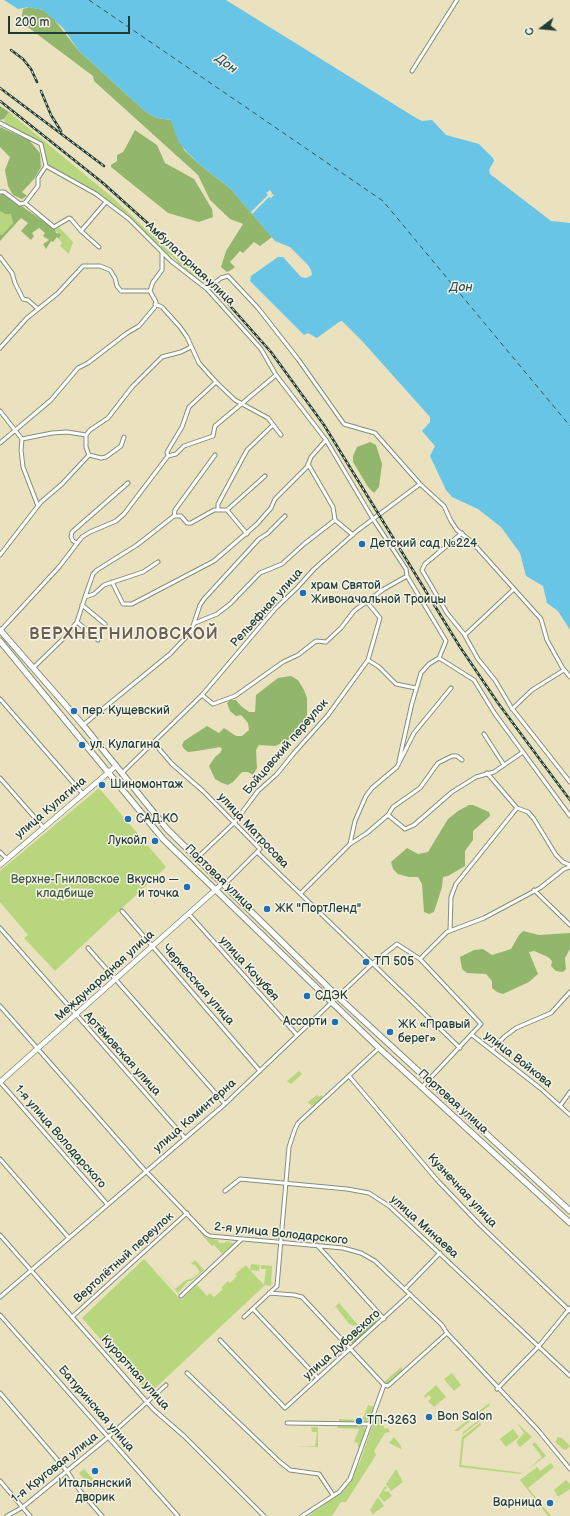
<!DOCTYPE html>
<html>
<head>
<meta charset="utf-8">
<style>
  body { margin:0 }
  #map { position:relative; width:570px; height:1516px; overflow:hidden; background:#eae1bf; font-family:"Balsamiq Sans",sans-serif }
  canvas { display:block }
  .north { position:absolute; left:522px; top:8px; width:40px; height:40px; -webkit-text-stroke:3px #f7f3e8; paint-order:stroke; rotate:254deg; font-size:11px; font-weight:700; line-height:16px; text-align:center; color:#1f3d34 }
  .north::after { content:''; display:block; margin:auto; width:14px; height:18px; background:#1f3d34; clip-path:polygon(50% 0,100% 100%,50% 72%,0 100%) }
  .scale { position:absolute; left:8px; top:16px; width:122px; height:18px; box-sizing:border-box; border:2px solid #1f3d34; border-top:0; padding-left:5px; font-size:12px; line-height:14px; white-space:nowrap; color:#1f3d34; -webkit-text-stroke:3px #f7f3e8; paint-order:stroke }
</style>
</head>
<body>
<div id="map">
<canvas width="570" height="1516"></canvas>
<div class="north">С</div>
<div class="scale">200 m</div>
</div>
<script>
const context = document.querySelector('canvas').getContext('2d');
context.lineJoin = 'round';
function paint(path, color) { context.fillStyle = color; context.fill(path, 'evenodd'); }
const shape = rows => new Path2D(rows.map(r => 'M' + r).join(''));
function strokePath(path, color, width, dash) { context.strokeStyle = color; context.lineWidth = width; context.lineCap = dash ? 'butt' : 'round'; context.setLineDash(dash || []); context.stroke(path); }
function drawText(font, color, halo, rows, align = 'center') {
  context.font = font + ' "Balsamiq Sans",sans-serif'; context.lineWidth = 3; context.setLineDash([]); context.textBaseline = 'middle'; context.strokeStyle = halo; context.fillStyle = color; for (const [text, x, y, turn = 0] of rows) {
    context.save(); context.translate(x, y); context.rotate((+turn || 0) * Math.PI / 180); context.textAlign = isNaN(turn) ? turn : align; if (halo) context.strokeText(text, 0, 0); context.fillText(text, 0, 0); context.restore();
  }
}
const green = shape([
  [9,112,112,197,207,287,179,266,176,260,170,255,164,254,129,219,96,194,46,166,41,144,6,125,4,120],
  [0,211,5,214,12,214,13,223,2,235,0,234],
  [59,227,73,242,69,254,60,246,62,243,59,239,61,236,55,230],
  [99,788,166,867,55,971,24,938,28,935,0,902,0,871],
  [299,1071,302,1074,291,1084,287,1081],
  [319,1093,323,1097,312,1106,308,1102,317,1095,319,1097,321,1095],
  [199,1231,207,1238,218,1240,219,1243,225,1243,226,1241,234,1243,222,1254,214,1245,212,1246,208,1242],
  [144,1259,181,1300,197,1285,207,1296,210,1293,214,1297,211,1300,223,1289,221,1288,228,1281,230,1283,237,1276,235,1274,246,1265,250,1270,251,1264,260,1265,259,1271,250,1270,264,1285,266,1269,261,1269,261,1265,272,1266,271,1286,265,1285,149,1394,82,1318],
  [195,1260,204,1270,191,1281,188,1281,178,1293,157,1270,175,1289,186,1280,191,1279,200,1272,195,1265,191,1264],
  [339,1303,359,1326,363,1327,361,1330,359,1330,356,1326,349,1324,336,1307,332,1310],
  [401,1367,403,1371,387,1385,384,1382],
  [452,1373,461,1385,454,1391,444,1379],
  [436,1385,446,1397,434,1407,428,1401,431,1398,429,1395,425,1398,424,1396],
  [489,1403,490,1405,458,1431,454,1431],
  [368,1405,374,1407,369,1419,364,1422,339,1421,339,1419,362,1420],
  [379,1417,385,1429,388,1428,390,1432,385,1433,374,1451,376,1455,346,1502,341,1502,332,1516,308,1516,339,1494,347,1486,360,1462,375,1418],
  [483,1417,484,1418,462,1435,463,1432],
  [480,1423,481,1425,464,1439,461,1465,523,1473,542,1457,532,1444,535,1442,546,1456,521,1474,459,1467,462,1437],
  [517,1423,532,1437,520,1447,516,1442,524,1433],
  [338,1424,364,1427,366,1431,360,1447,358,1447,358,1443,354,1442,359,1429,337,1428],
  [311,1427,318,1427,318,1447,294,1446,315,1446,317,1432,312,1432],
  [513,1429,519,1437,506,1447,500,1439],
  [394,1437,401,1446,401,1449,389,1443],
  [558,1437,562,1438,570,1446,566,1450,563,1449,555,1442],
  [551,1463,554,1467,528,1488,551,1516,548,1516,520,1480,537,1467,540,1471],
  [84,1469,93,1479,88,1484,79,1473],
  [396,1469,403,1482,391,1491,386,1484],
  [566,1480,570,1484,570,1489,558,1497,554,1490],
  [385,1486,387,1488,384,1490,386,1492,388,1491,392,1496,384,1502,379,1496],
  [378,1497,384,1506,373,1514,370,1510]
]);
const forest = shape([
  [29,7,43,10,52,17,79,51,146,112,157,118,171,120,184,150,200,165,230,188,272,237,260,246,254,242,243,253,240,251,230,262,235,267,231,270,227,272,221,267,226,251,243,224,230,219,210,200,198,175,94,81,93,76,21,22,23,9],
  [0,106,9,112,4,119,0,120],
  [0,127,29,140,40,153,41,167,34,179,22,192,27,196,22,199,13,195,8,186,5,170,10,157,0,147],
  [135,130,157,145,165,163,194,179,212,209,213,217,199,222,168,213,111,167,111,165,117,161,117,155,123,152,126,147],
  [0,193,4,194,55,229,56,233,61,234,59,239,57,237,53,242,51,241,46,249,43,244,49,240,43,236,45,233,39,228,32,233,34,236,31,240,21,231,28,223,21,218,0,241,0,234,2,235,13,223,11,214,5,214,0,211],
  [370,442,376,445,382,464,379,487,374,493,368,487,353,462,353,456,357,447],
  [291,676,298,680,304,690,307,698,307,719,298,731,287,741,275,746,259,745,256,750,257,768,253,775,248,772,242,772,233,782,228,785,222,783,215,779,209,766,215,757,220,753,222,749,220,747,197,751,188,752,184,749,182,745,184,741,207,726,219,733,224,728,236,736,242,736,249,730,248,723,241,715,236,716,230,711,227,703,230,700,236,700,241,706,249,712,255,712,256,695,278,678],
  [469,805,473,805,489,812,490,816,473,831,473,840,465,851,465,866,448,876,443,877,442,887,434,912,429,914,424,912,422,884,418,877,409,877,398,874,393,869,391,862,407,848,418,854,428,852,448,819,458,811],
  [523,931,539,935,570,933,570,949,565,958,566,969,563,972,556,971,551,966,552,961,548,957,534,951,529,952,538,974,529,982,503,994,497,992,492,988,492,981,486,974,467,973,462,969,460,957,474,950,483,949,492,955,511,949,519,935],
  [375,1320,377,1322,353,1344,351,1342]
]);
const water = shape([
  [4,0,226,0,416,118,422,121,432,120,446,135,479,144,493,158,494,161,489,170,490,174,551,221,570,223,570,630,558,611,547,603,543,586,526,576,520,553,501,527,478,509,452,497,446,490,430,456,435,446,422,431,430,422,430,417,363,342,342,321,339,322,317,338,308,333,304,335,250,281,251,276,278,257,283,257,301,277,306,278,312,275,311,270,308,265,290,247,275,241,230,188,200,165,185,150,178,141,171,120,157,118,146,112,79,51,63,28,43,10,29,7,18,9]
]);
const pier = shape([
  [270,190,272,193,271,195,273,194,274,195,271,198,269,197,252,214,251,212,268,195,266,193]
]);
const ferry = shape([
  [89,0,383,201,570,426]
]);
const street = shape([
  [412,71,457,0],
  [0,123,41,144,46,166,96,194,129,219,171,261,207,289,261,349,276,375,326,440,373,519,406,569,407,576,446,641,439,658,474,680,495,714,570,816],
  [46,166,38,178,38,186,25,203,54,227,69,218,71,219,81,231,99,247],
  [0,192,4,192,20,204,25,203],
  [81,231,106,202],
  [0,257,12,273,15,283,23,299,28,300,37,308],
  [207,289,221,278,228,276,258,308,298,359,344,424,375,433,420,484,444,506,451,521,457,530,472,542,541,619,547,640,562,667,570,677],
  [150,291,153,282,162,270,162,253],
  [155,304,162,307,180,327,187,337,199,363,216,382,235,400,268,418,281,435],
  [0,348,27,318,58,293,83,266,100,266,110,270,115,278,117,286,121,291,150,291],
  [0,411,22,439,21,450,23,467,38,506],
  [22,439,52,433,67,432,86,435],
  [0,443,51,400,78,368,88,363,127,333,139,326,155,307,156,302,150,291],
  [89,455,86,447,86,435,90,430,108,418,132,387,162,357,181,352,191,347],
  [168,456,176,454,184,446,213,436,215,426,276,375],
  [308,464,333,507,335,520,353,535],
  [218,509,218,504,247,450,273,425],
  [227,510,247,534],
  [174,516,181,516,187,523,191,523,214,510,227,510,265,476],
  [462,533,425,564,422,570,447,613,464,634,478,659,495,680,511,707,570,782],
  [77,543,73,541,71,537,72,532,128,483],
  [0,555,41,502,62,484,89,455,101,458,106,457,121,446,124,437],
  [112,582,123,604,132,604,214,561,257,524,271,508,275,499,307,467,311,457,326,440],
  [85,597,93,574,97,570,137,545,174,516,175,510,215,455],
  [82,605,105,624],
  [77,622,98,640],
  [195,623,217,614,230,604,260,573,282,564,304,544,335,520],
  [1,630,59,567,82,537,90,532,116,521,124,514,168,456,167,452,182,427,189,407,216,382],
  [465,635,514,589],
  [368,660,379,667,396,684,416,688],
  [33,668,65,637,77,622,85,597,94,594,104,585,143,572,158,562],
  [202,695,213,704,235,696,283,662,298,655,316,641,326,642,341,628,354,611,384,589,407,576],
  [0,699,83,794],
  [512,709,532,690,564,670],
  [83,725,170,654,191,632,200,605,204,599,259,539,267,534,285,516],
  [484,734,504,765],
  [154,743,172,764,203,791,260,849,257,852,460,1048],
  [399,761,412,703,421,673,429,664,439,658],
  [122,773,202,695,275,609,297,588,314,569,357,531,420,484],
  [487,773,517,808,528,812,534,819,556,855,563,862,570,865],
  [0,778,43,827],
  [388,815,405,829,414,825,452,792,476,777,494,772,523,752],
  [350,844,355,821,366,796,372,788,397,767,414,733,451,688],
  [0,852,7,859],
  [197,858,234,823,258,791,277,774,294,753,328,715,368,660,380,618,367,602],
  [224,885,257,852],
  [534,890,570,925],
  [301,893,350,844,367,833,388,815,393,807,420,788,438,763,452,756,457,756,462,760],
  [122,911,260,1071],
  [189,914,297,1035],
  [0,928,184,1137],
  [450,931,451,897,456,884,517,808],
  [88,948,225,1104],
  [420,959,447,932,484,918,540,888,564,869,570,867],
  [0,1006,141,1166,206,1234,210,1236,343,1248,361,1253,375,1261,442,1325,447,1333,538,1430,570,1469],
  [472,1035,540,1088,570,1115],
  [492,1050,504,1037,516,1028,551,1013,570,992],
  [349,1076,437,1180,481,1226,570,1311],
  [0,1082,107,1204],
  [560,1106,570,1092],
  [0,1159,69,1238],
  [225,1191,240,1179,347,1189,369,1193,389,1206,570,1376],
  [0,1235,153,1409,184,1436,264,1516],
  [317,1245,384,1319],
  [405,1289,440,1253],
  [269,1293,294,1295,302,1297,384,1385],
  [181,1296,242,1239],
  [0,1297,225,1104,373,963,397,944,420,959,481,1024,422,1087],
  [253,1309,318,1378],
  [0,1315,178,1516],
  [72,1317,187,1213],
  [244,1317,277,1286,289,1147,295,1129,298,1123,379,1048],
  [220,1340,285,1408,410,1294],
  [187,1373,280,1462,290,1470,319,1474,333,1495],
  [384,1385,388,1386,447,1333],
  [497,1389,539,1346,570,1308],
  [0,1393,67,1471,80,1491,102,1516],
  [287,1423,370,1424],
  [0,1481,30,1516],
  [7,1516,23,1507,106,1439,166,1385],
  [302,1516,339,1492,350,1479,384,1385]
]);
const secondary = shape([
  [0,865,116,766],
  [0,1082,222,884]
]);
const primary = shape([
  [0,630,83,725,167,829,338,997,570,1211],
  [0,641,163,839,379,1048,570,1223]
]);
const rail = shape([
  [11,50,23,59,31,69,37,82],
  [0,88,104,166],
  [41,91,51,115,61,131],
  [0,101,103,183,192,263,271,352,324,425,460,647,498,703,570,800]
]);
const markers = [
  [362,544,4,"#1f6fb2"],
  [303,593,4,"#1f6fb2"],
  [74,711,4,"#1f6fb2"],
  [82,745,4,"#1f6fb2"],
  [102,785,4,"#1f6fb2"],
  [128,819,4,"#1f6fb2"],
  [155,841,4,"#1f6fb2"],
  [187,887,4,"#1f6fb2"],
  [267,909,4,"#1f6fb2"],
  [366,962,4,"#1f6fb2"],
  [307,996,4,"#1f6fb2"],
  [335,1022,4,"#1f6fb2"],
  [390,1032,4,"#1f6fb2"],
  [429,1417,4,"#1f6fb2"],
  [359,1421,4,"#1f6fb2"],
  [95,1471,4,"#1f6fb2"],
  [550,1503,4,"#1f6fb2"]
];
const streetNames = [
  ["Амбулаторная улица",190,264,43],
  ["Рельефная улица",267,608,-48],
  ["Бойцовский переулок",286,747,-49],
  ["улица Кулагина",51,808,-40],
  ["улица Матросова",253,831,47],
  ["Портовая улица",219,878,44],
  ["улица Кочубея",249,969,48],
  ["Международная улица",105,976,-42],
  ["Черкесская улица",198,985,49],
  ["Артёмовская улица",122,1054,48],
  ["улица Войкова",518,1060,38],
  ["Портовая улица",453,1102,42],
  ["улица Коминтерна",195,1116,-41],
  ["1-я улица Володарского",60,1137,49],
  ["Кузнечная улица",462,1191,47],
  ["улица Минаева",424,1227,42],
  ["2-я улица Володарского",281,1234,6],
  ["Вертолётный переулок",124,1258,-42],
  ["улица Дубовского",342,1345,-42],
  ["Курортная улица",135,1373,48],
  ["Батуринская улица",96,1409,49],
  ["1-я Круговая улица",55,1468,-38]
];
const poiNames = [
  ["Детский сад №224",370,544],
  ["храм Святой",311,586],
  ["Живоначальной Троицы",311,600],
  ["пер. Кущевский",82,711],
  ["ул. Кулагина",90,745],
  ["Шиномонтаж",110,785],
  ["САД.КО",136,819],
  ["Лукойл",147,841,"right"],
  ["Вкусно —",179,880,"right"],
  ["и точка",179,894,"right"],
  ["ЖК \"ПортЛенд\"",275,909],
  ["ТП 505",374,962],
  ["СДЭК",315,996],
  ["Ассорти",327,1022,"right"],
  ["ЖК «Правый",398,1025],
  ["берег»",398,1039],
  ["Bon Salon",437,1417],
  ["ТП-3263",367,1421],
  ["Итальянский",95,1484,"center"],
  ["дворик",95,1498,"center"],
  ["Варница",542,1503,"right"]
];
const parkNames = [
  ["Верхне-Гниловское",65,880],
  ["кладбище",65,894]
];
const waterNames = [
  ["Дон",226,64,36],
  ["Дон",461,288]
];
const districtNames = [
  ["ВЕРХНЕГНИЛОВСКОЙ",124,635]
];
paint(green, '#b8d67d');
paint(forest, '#92b76c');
paint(water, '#68c5e6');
paint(pier, '#eae1bf');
strokePath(ferry, '#2e5858', 1, [5, 4]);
strokePath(street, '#848f7a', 5);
strokePath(secondary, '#848f7a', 6);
strokePath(primary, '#848f7a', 7);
strokePath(street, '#fff', 3);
strokePath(secondary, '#fff', 4.5);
strokePath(primary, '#fff', 5);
strokePath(rail, '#1f3d34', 2.5);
strokePath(rail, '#f7f3e8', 1, [3]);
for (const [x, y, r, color] of markers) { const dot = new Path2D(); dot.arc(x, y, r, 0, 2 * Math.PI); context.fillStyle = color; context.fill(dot); strokePath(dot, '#f7f3e8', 1.5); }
drawText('12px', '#1f3d34', '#f7f3e8', streetNames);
drawText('12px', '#1f3d34', '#f7f3e8', poiNames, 'left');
drawText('12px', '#3e5c43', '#f7f3e8', parkNames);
drawText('italic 13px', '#2e5858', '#f7f3e8', waterNames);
context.letterSpacing = '1px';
drawText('bold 16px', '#6b6050', '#f7f3e8', districtNames);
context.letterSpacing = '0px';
</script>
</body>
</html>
